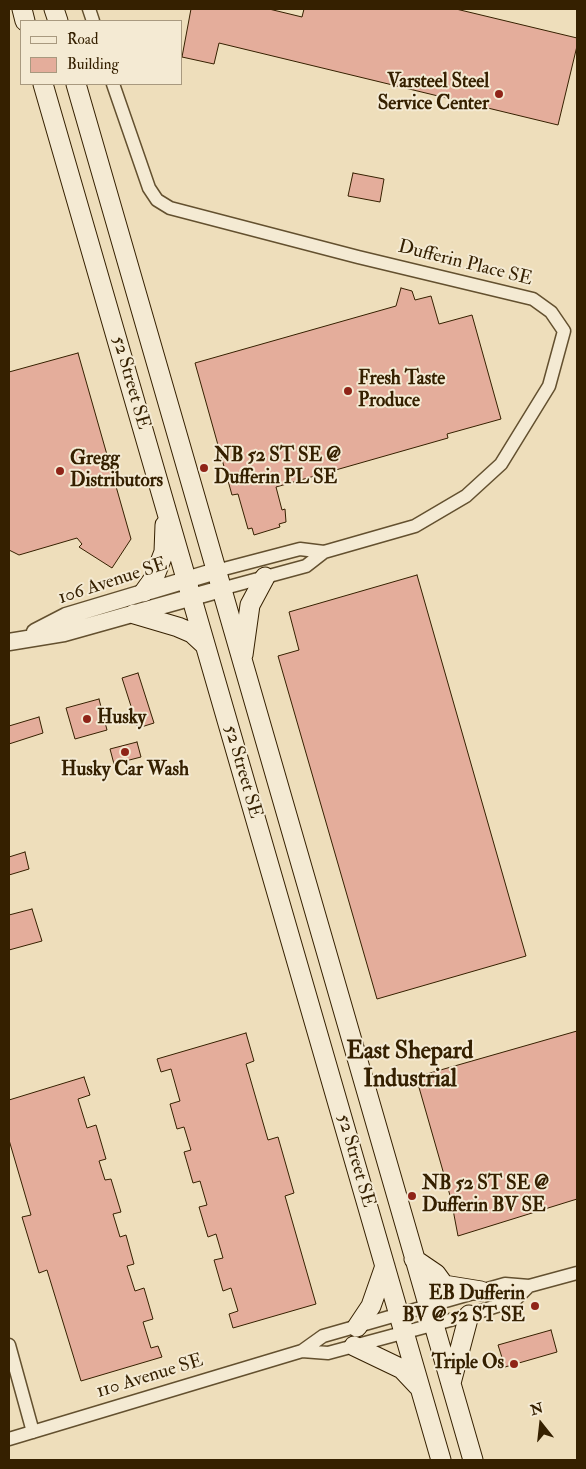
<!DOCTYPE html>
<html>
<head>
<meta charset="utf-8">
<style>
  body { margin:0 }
  #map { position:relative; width:586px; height:1469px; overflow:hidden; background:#eedebb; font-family:"IM FELL Double Pica",serif }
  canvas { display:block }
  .frame { position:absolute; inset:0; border:10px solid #352000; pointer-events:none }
  .legend { position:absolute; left:20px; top:20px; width:162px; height:65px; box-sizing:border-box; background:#f4ead3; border:1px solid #a8997f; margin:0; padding:6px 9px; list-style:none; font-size:15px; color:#352000 }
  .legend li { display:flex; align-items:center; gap:10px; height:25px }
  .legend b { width:25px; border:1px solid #a8997f }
  .north { position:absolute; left:516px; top:1399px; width:50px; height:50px; -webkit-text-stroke:4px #f4ead3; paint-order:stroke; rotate:344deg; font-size:14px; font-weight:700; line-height:20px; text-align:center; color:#352000 }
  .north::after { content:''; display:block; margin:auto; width:18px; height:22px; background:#352000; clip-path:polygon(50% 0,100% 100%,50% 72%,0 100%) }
</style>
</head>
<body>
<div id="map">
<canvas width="586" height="1469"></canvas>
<div class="frame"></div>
<ul class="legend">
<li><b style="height:6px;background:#f4ead3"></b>Road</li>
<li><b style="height:14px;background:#e4ad9b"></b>Building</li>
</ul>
<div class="north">N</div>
</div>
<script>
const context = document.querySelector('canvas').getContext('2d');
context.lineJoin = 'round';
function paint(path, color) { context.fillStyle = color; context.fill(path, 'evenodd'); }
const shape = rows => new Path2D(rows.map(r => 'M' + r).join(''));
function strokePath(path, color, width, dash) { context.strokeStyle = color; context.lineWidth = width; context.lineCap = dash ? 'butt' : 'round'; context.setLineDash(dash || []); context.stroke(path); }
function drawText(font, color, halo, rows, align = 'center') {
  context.font = font + ' "IM FELL Double Pica",serif'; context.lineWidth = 4; context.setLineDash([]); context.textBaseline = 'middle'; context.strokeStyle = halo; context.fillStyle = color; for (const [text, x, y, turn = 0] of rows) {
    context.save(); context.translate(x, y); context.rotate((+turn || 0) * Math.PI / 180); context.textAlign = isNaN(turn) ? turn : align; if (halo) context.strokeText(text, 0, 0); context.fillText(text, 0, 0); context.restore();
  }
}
const building = shape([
  [191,9,269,9,302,17,304,9,456,9,577,38,577,46,558,125,219,43,214,64,182,57,191,9],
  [353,173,384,179,380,202,348,196,353,173],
  [401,288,412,291,415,300,431,296,439,324,472,315,501,419,447,434,448,438,276,487,282,510,285,509,286,522,279,524,280,527,254,535,252,528,248,529,238,494,232,495,195,363,396,306,401,288],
  [78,353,131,539,112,568,79,547,82,544,77,538,19,555,9,550,9,372,78,353],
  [417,575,526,956,377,999,278,656,299,650,289,612,417,575],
  [138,673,154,723,138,728,122,678,138,673],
  [99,699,107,730,75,739,66,708,99,699],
  [39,717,43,733,9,744,9,726,39,717],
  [137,742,141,757,114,764,110,749,137,742],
  [25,852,29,869,9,875,9,857,25,852],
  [32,909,42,941,9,950,9,915,32,909],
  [577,1031,577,1199,458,1236,451,1199,416,1077,577,1031],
  [246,1033,254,1061,246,1064,268,1140,278,1137,294,1193,285,1196,316,1304,233,1328,229,1314,238,1311,231,1288,223,1291,214,1260,223,1258,216,1234,208,1237,199,1207,207,1205,200,1181,193,1183,184,1152,191,1150,184,1127,177,1129,170,1104,180,1101,171,1069,161,1072,157,1059,246,1033],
  [84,1077,90,1095,78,1099,87,1128,96,1125,106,1159,99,1161,105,1180,111,1179,121,1212,113,1214,120,1237,126,1235,134,1264,127,1266,135,1291,144,1288,153,1319,143,1322,151,1348,158,1346,162,1357,81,1381,47,1270,39,1273,22,1217,31,1215,9,1140,9,1100,84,1077],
  [551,1330,557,1352,505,1367,498,1345,551,1330]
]);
const minor = shape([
  [89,9,93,21],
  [113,84,149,188,157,200,170,208,358,257,533,299,551,312,564,331,549,386,501,464,466,496,415,526,324,552,306,566,221,589],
  [216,571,300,549,324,552],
  [9,1345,33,1432],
  [302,1351,328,1353,469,1315,515,1300,529,1286],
  [9,1439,302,1351,323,1336,505,1284,529,1286,577,1273]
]);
const tertiary = shape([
  [35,632,66,616,216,571],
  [9,642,64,633,221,589]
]);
const secondary = shape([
  [22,9,25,21],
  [54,9,58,21],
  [43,84,441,1460],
  [76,84,473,1460],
  [144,592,154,578,164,552,165,525],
  [134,614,178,627,192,633,205,645],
  [243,655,250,605,265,577],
  [414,1259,436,1274,444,1285,481,1291],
  [357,1327,371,1306,385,1266],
  [354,1346,402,1369,418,1386],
  [451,1383,469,1315]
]);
const markers = [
  [499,94,5,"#8f2418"],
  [348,391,5,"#8f2418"],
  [204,468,5,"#8f2418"],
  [60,471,5,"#8f2418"],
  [87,719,5,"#8f2418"],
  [125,752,5,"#8f2418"],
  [412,1196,5,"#8f2418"],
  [535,1306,5,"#8f2418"],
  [514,1364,5,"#8f2418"]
];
const poiNames = [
  ["Varsteel Steel",489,83,"right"],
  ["Service Center",489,105,"right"],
  ["Fresh Taste",358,380],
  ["Produce",358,402],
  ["NB 52 ST SE @",214,457],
  ["Dufferin PL SE",214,479],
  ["Gregg",70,460],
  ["Distributors",70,482],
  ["Husky",97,719],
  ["Husky Car Wash",125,771,"center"],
  ["NB 52 ST SE @",422,1185],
  ["Dufferin BV SE",422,1207],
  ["EB Dufferin",525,1295,"right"],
  ["BV @ 52 ST SE",525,1317,"right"],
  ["Triple Os",504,1364,"right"]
];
const streetNames = [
  ["Dufferin Place SE",465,264,14],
  ["52 Street SE",130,383,74],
  ["106 Avenue SE",113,582,-18],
  ["52 Street SE",242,772,74],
  ["52 Street SE",355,1161,74],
  ["110 Avenue SE",150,1377,-17]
];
const districtNames = [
  ["East Shepard",410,1053],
  ["Industrial",410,1081]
];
paint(building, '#e4ad9b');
strokePath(building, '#352000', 1);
strokePath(minor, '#63502f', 15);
strokePath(tertiary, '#63502f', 19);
strokePath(secondary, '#352000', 21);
strokePath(minor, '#f4ead3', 12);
strokePath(tertiary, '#f4ead3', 16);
strokePath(secondary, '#f4ead3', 19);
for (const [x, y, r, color] of markers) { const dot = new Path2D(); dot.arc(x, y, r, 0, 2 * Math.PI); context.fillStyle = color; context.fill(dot); strokePath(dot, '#f4ead3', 2); }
drawText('bold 19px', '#352000', '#f4ead3', poiNames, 'left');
drawText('19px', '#352000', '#f4ead3', streetNames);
drawText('bold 24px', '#352000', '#f4ead3', districtNames);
</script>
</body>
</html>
